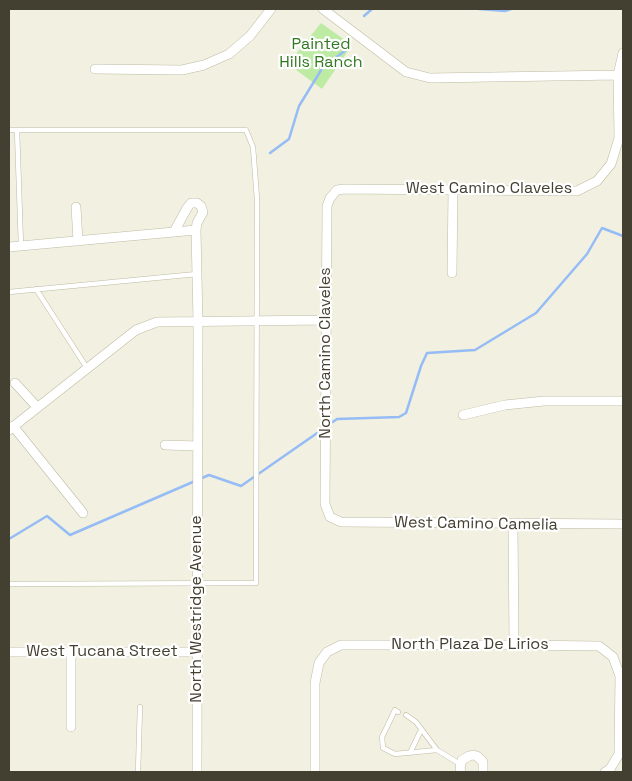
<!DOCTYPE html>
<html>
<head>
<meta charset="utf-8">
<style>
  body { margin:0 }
  #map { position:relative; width:632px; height:781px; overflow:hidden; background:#f2f0e0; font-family:"Space Grotesk",sans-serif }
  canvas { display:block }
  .frame { position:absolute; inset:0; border:10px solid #444031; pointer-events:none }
</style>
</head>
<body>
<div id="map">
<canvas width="632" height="781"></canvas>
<div class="frame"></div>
</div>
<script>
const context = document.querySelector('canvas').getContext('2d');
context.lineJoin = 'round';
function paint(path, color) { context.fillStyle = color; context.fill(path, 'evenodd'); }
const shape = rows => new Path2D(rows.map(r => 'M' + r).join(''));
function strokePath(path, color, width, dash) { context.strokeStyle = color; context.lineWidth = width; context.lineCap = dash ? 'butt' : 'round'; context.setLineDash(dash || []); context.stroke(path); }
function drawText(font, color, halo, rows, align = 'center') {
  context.font = font + ' "Space Grotesk",sans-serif'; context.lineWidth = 4.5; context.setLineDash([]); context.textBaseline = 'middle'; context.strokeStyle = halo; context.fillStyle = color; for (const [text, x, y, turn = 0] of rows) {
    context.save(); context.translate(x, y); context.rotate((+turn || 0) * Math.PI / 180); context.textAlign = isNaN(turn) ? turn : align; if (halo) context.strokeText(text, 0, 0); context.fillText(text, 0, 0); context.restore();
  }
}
const green = shape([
  [321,23,352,45,322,89,288,64]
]);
const stream = shape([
  [479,9,505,11,511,9],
  [364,16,372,9],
  [270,153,289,139,299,106,323,67,346,50],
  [327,426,337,419,399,417,406,413,421,366,427,353,475,350,536,313,587,254,602,228,623,236],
  [9,539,47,516,70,535,209,475,241,486,323,429]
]);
const service = shape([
  [9,130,246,130,253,147,257,199,256,583,9,584],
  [17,130,21,246],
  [36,289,87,368],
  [9,292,197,274],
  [398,712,395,710,382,737,383,748,395,754,437,750],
  [406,715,416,722,437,750,460,764],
  [410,753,421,730],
  [138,772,140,707]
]);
const minor = shape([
  [323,9,406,72,430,78,618,75],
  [623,53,618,75,619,138,611,164,597,181,577,191,344,189,337,190,330,198,327,206,325,504,330,517,341,522,623,524],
  [95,69,182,70,204,65,229,54,250,36,271,9],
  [76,207,78,241],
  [174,232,187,208,191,203,197,203,201,206,203,212,197,223,196,230,198,322,197,772],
  [9,247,196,230],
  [452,273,453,190],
  [15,383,37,407],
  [463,415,505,405,544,401,623,401],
  [13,426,83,513],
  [9,430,136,330,157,322,326,320],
  [165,445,197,446],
  [513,524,514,645],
  [9,652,196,652],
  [71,652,71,727],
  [315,772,315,683,319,663,327,652,341,645,514,645,599,646,613,657,620,676,619,754,610,769,605,772],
  [461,772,460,768,462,760,469,756,473,755,477,756,483,762,483,772]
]);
const parkNames = [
  ["Painted",321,45],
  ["Hills Ranch",321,63]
];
const streetNames = [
  ["West Camino Claveles",489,189],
  ["North Camino Claveles",326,353,-90],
  ["West Camino Camelia",476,524,1],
  ["North Westridge Avenue",197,609,-90],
  ["North Plaza De Lirios",470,645],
  ["West Tucana Street",102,652]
];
paint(green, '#bdeba4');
strokePath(stream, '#95bcf6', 2.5);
strokePath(service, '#bebaa3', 5.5);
strokePath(minor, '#bebaa3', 10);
strokePath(service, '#fff', 4.5);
strokePath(minor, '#fff', 9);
drawText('16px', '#317920', '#fff', parkNames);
drawText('16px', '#444031', '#fff', streetNames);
</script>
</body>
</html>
